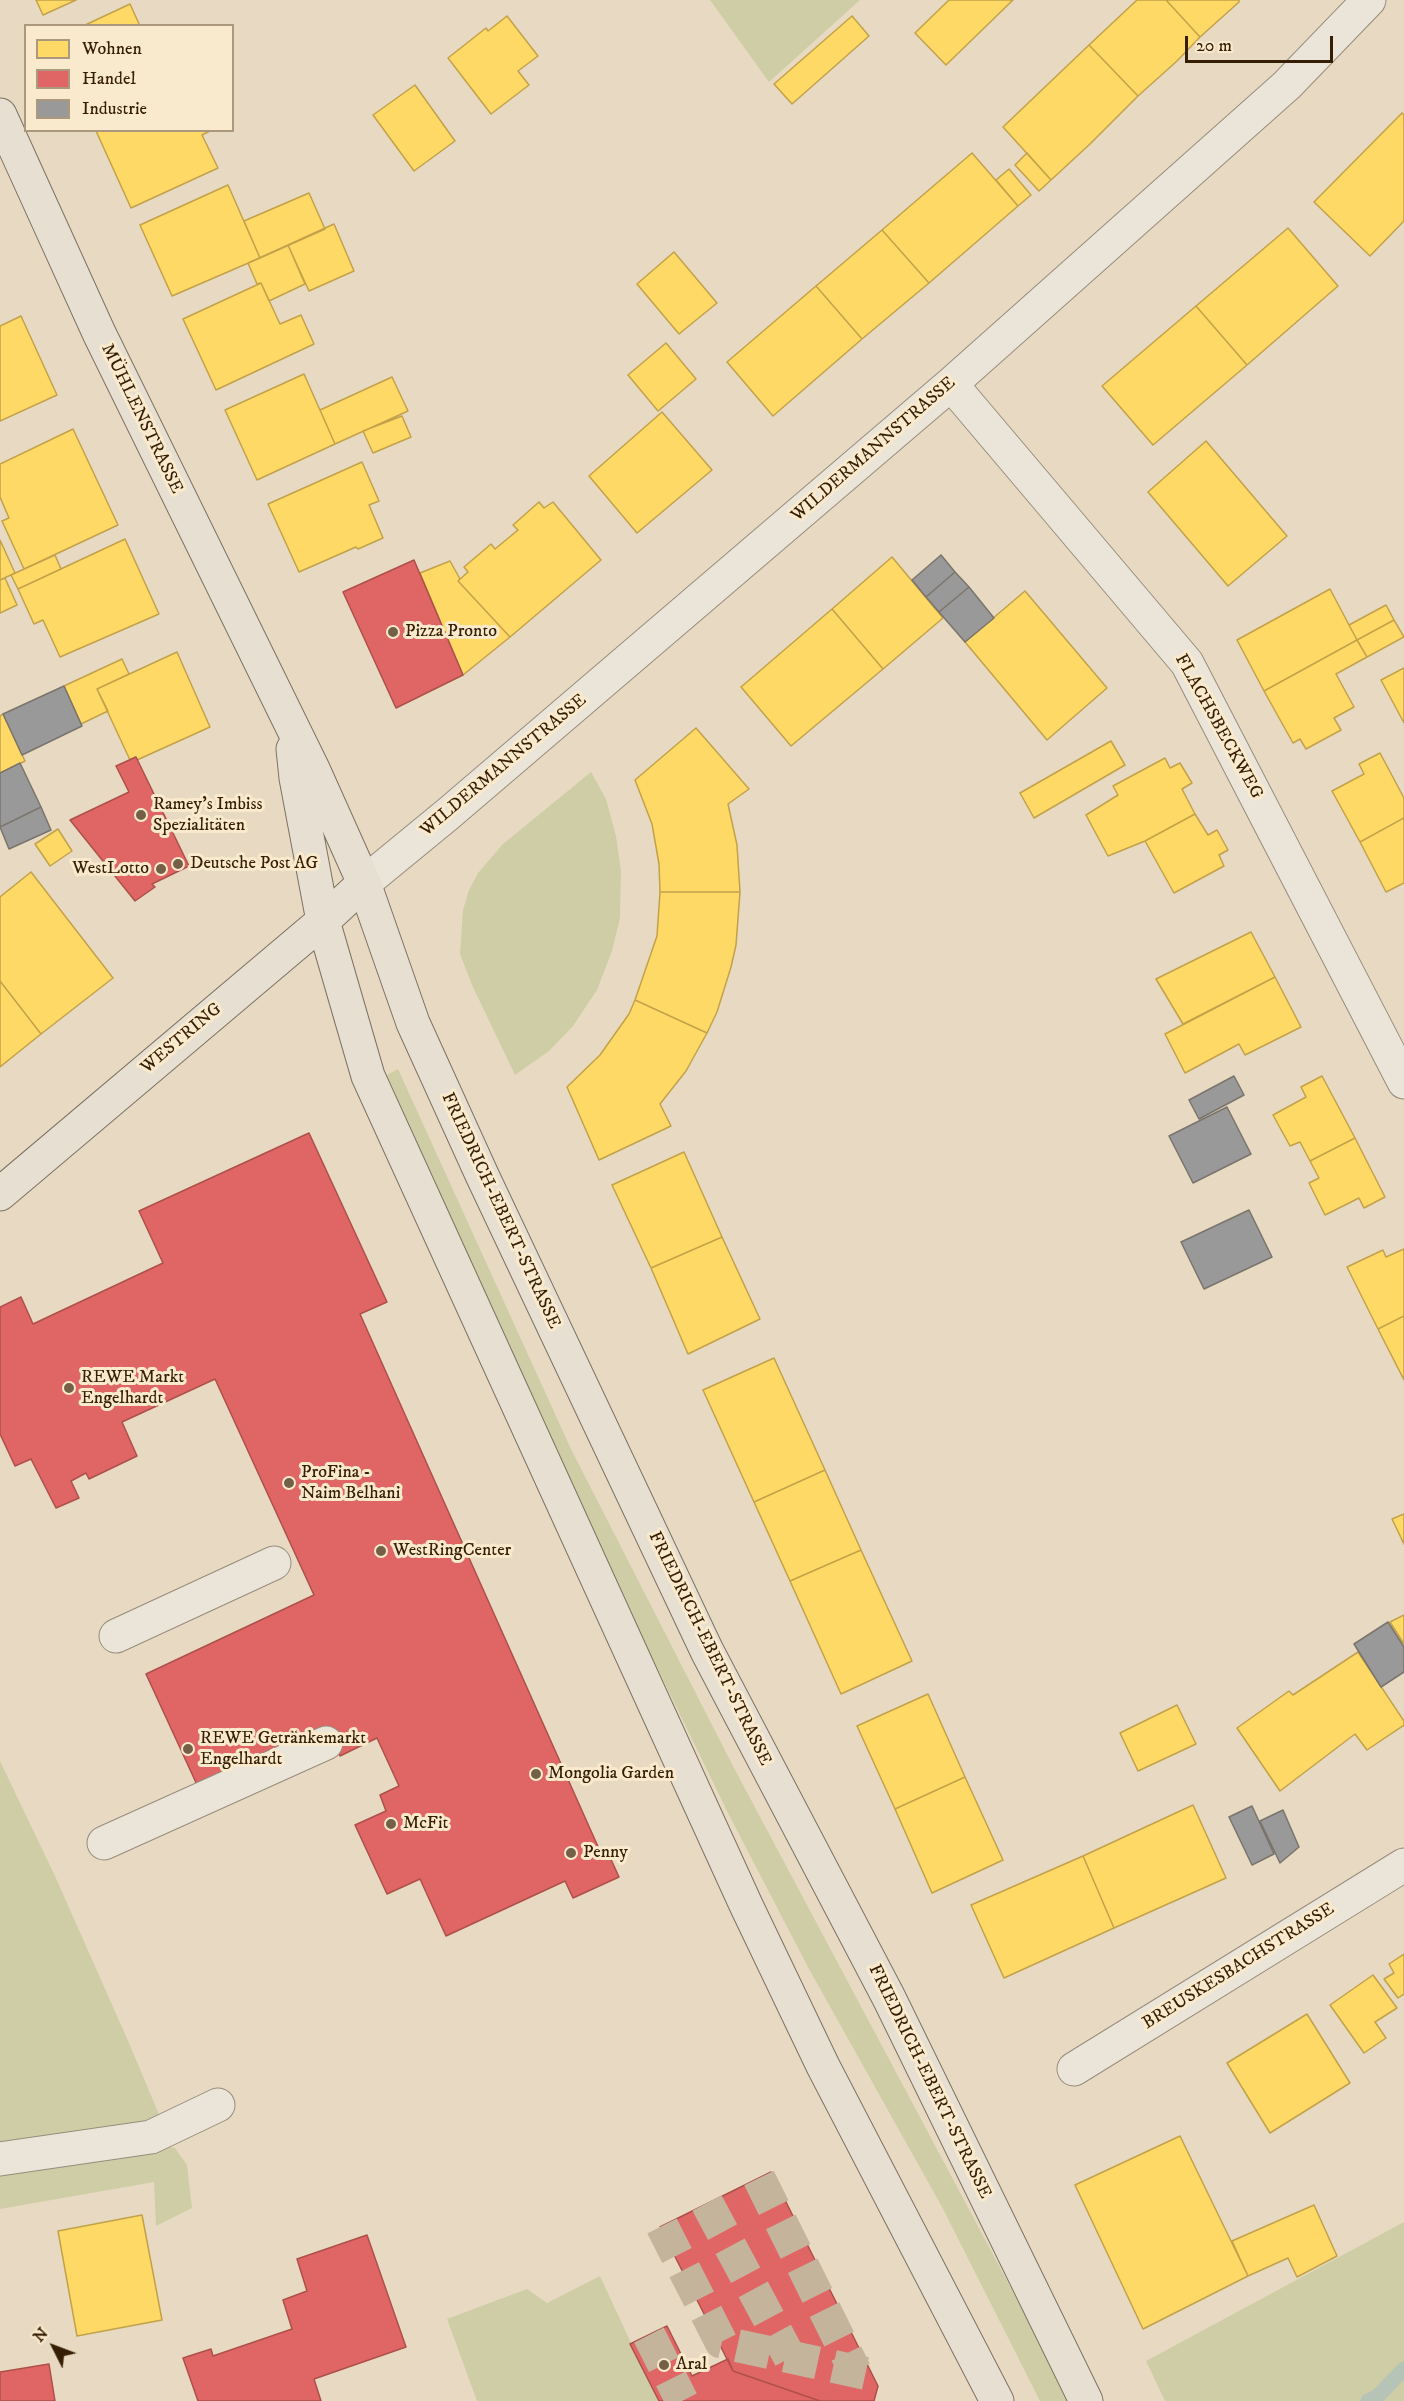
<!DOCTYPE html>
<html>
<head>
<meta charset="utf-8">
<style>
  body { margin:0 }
  #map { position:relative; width:1404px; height:2401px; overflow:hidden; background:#e8dac2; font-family:"IM FELL DW Pica",serif }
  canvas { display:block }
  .legend { position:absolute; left:24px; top:24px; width:210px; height:108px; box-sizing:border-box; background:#faeacd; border:2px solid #ab987d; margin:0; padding:8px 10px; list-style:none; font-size:18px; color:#351e04 }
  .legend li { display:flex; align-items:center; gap:12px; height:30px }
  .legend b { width:30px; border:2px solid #ab987d }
  .north { position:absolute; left:24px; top:2317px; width:60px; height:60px; -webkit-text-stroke:4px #faeacd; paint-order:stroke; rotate:312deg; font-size:16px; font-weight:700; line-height:24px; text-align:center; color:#351e04 }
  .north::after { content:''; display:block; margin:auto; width:21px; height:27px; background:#351e04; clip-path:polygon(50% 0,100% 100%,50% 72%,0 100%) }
  .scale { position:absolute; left:1185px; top:36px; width:148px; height:27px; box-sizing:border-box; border:3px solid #351e04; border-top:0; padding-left:8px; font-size:18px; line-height:21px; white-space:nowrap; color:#351e04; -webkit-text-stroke:4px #faeacd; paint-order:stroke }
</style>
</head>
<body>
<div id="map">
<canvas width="1404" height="2401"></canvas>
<ul class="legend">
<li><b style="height:16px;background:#ffd966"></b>Wohnen</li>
<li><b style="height:16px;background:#e06666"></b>Handel</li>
<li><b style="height:16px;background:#999"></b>Industrie</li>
</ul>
<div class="north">N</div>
<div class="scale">20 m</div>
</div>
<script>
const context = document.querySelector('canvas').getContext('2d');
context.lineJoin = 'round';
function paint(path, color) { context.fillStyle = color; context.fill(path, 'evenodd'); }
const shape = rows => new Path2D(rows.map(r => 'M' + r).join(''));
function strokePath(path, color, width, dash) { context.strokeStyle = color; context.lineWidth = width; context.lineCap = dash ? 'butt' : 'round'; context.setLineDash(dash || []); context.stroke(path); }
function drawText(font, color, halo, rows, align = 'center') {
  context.font = font + ' "IM FELL DW Pica",serif'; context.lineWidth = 6; context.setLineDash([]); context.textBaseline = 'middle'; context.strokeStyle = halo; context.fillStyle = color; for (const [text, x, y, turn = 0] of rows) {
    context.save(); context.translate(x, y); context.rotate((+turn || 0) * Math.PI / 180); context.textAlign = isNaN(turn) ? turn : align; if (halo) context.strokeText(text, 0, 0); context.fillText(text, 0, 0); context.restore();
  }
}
const green = shape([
  [710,0,860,0,769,82],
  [591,772,606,799,616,836,621,871,620,918,612,951,597,990,573,1026,549,1051,515,1075,472,985,460,954,463,910,469,890,478,873,503,844],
  [398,1069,571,1449,733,1766,1021,2307,1068,2401,1040,2401,942,2207,809,1969,729,1815,608,1567,387,1075],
  [0,1761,55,1876,129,2043,163,2124,0,2147],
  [166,2146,175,2148,187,2165,192,2208,156,2226,154,2182,0,2209,0,2172],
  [1404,2222,1404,2401,1165,2401,1146,2361],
  [600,2276,658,2401,477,2401,447,2319,527,2289,547,2303]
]);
const homes = shape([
  [36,0,76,0,43,15,36,0],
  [949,0,1013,0,946,65,915,33,949,0],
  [1137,0,1166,0,1200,37,1177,61,1138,96,1089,45,1137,0],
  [1166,0,1239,0,1239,2,1200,37,1166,0],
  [130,4,140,26,83,26,130,4],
  [507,16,538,56,518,71,529,85,491,114,448,58,486,28,488,31,507,16],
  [852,16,869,36,792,104,774,84,852,16],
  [1089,45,1138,96,1090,144,1051,180,1003,127,1089,45],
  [415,85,455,141,414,171,373,115,415,85],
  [1402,113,1404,115,1404,221,1370,256,1314,202,1402,113],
  [99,130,212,130,202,135,218,168,131,208,96,131,99,130],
  [972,153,1018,206,929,283,882,230,972,153],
  [1027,153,1051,180,1039,191,1015,165,1027,153],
  [1009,169,1031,195,1018,206,996,180,1009,169],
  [228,185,260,258,172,296,140,225,228,185],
  [309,193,325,229,260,258,244,221,309,193],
  [334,224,354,271,309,291,288,245,334,224],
  [1288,228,1338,286,1247,365,1196,306,1288,228],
  [882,230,929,283,862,339,816,286,882,230],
  [288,245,305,284,269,301,261,283,257,284,248,263,288,245],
  [674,252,717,303,679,334,637,284,674,252],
  [261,283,280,324,301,315,314,344,216,390,183,319,261,283],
  [816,286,862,339,773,416,727,362,816,286],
  [1196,306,1247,365,1153,445,1102,386,1196,306],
  [21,316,57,395,0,421,0,326,21,316],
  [666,343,696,379,658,411,628,375,666,343],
  [304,374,335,444,257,480,225,410,304,374],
  [392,377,408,411,335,444,320,410,392,377],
  [662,412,712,470,637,533,589,476,662,412],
  [402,416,411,437,373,453,363,431,402,416],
  [73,429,118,525,24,569,2,521,9,518,0,497,0,464,73,429],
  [1206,441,1287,536,1228,586,1148,492,1206,441],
  [362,462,379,501,369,505,383,538,358,549,356,547,299,572,268,504,362,462],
  [539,502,544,508,553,502,601,560,510,637,458,581,468,572,464,567,491,544,495,549,518,530,513,525,539,502],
  [125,539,159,614,60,657,43,620,34,624,18,589,125,539],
  [0,540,15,573,0,580,0,540],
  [55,555,61,569,18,589,11,575,55,555],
  [892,557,943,618,883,669,832,609,892,557],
  [450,561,460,579,458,581,510,637,463,675,420,573,450,561],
  [5,578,17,605,0,613,0,580,5,578],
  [1330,589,1357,640,1264,691,1237,640,1330,589],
  [1025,591,1107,688,1047,740,965,642,1025,591],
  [1386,605,1394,620,1357,640,1349,625,1386,605],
  [832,609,883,669,791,746,741,687,832,609],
  [1394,620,1404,637,1367,657,1357,640,1394,620],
  [1357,640,1367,657,1336,674,1354,707,1334,718,1341,730,1306,749,1300,739,1293,743,1264,691,1357,640],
  [177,652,210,727,137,760,136,757,130,760,97,689,177,652],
  [122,659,129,674,97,689,108,711,81,724,64,686,122,659],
  [1404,668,1404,723,1381,680,1404,668],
  [3,714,25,761,0,773,0,716,3,714],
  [696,728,749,789,728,804,737,845,740,892,660,892,659,864,652,824,635,780,696,728],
  [1111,741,1125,765,1034,818,1020,793,1111,741],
  [1380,753,1404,798,1404,818,1360,842,1332,791,1364,774,1359,764,1380,753],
  [1165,758,1170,768,1180,763,1192,783,1182,789,1195,814,1145,841,1108,856,1086,815,1118,795,1113,786,1165,758],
  [1195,814,1208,835,1217,830,1228,850,1219,855,1224,866,1174,893,1145,841,1195,814],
  [1404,818,1404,883,1386,892,1360,842,1404,818],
  [58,829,72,851,50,866,35,844,58,829],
  [31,872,113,978,41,1034,0,981,0,897,31,872],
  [660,892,740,892,736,945,731,967,717,1012,707,1033,635,1000,657,936,660,892],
  [1251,932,1275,977,1183,1024,1156,979,1251,932],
  [1275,977,1301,1027,1245,1055,1239,1044,1185,1073,1165,1034,1275,977],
  [0,981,41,1034,0,1067,0,981],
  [635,1000,707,1033,686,1071,660,1104,671,1126,599,1160,567,1087,600,1055,629,1014,635,1000],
  [1322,1076,1355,1138,1310,1161,1300,1142,1290,1146,1273,1115,1306,1097,1301,1087,1322,1076],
  [1355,1138,1385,1197,1364,1208,1359,1198,1325,1215,1309,1183,1319,1178,1310,1161,1355,1138],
  [684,1152,722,1237,651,1268,612,1185,684,1152],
  [722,1237,760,1319,688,1354,651,1268,722,1237],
  [1404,1249,1404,1316,1378,1329,1347,1267,1383,1250,1386,1257,1404,1249],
  [1404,1316,1404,1380,1378,1329,1404,1316],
  [774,1358,825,1470,754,1502,703,1390,774,1358],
  [825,1470,861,1550,790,1581,754,1502,825,1470],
  [1404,1514,1404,1544,1392,1519,1404,1514],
  [861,1550,912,1661,841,1694,790,1581,861,1550],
  [1404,1615,1404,1644,1390,1622,1404,1615],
  [1358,1652,1404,1721,1404,1725,1367,1750,1355,1734,1280,1791,1237,1728,1289,1691,1293,1695,1358,1652],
  [928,1694,965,1777,895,1809,857,1726,928,1694],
  [1177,1705,1196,1744,1138,1771,1120,1733,1177,1705],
  [965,1777,1003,1860,932,1893,895,1809,965,1777],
  [1193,1805,1226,1878,1114,1928,1083,1856,1193,1805],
  [1083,1856,1114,1928,1004,1978,971,1905,1083,1856],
  [1404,1954,1404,1994,1398,1998,1384,1979,1394,1973,1389,1964,1404,1954],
  [1373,1975,1397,2008,1375,2022,1386,2038,1364,2053,1330,2005,1373,1975],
  [1307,2014,1350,2083,1270,2133,1227,2063,1307,2014],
  [1180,2136,1248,2276,1143,2329,1075,2185,1180,2136],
  [1314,2205,1337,2256,1297,2277,1288,2258,1248,2276,1232,2241,1314,2205],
  [142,2215,162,2320,77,2336,58,2231,142,2215]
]);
const shops = shape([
  [414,560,463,675,396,708,343,592,414,560],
  [136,757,189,866,152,884,155,887,135,901,70,820,129,792,116,766,136,757],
  [309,1133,387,1302,360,1314,600,1851,603,1858,609,1855,619,1877,573,1898,565,1881,446,1936,420,1879,387,1894,355,1825,386,1811,380,1795,399,1786,377,1738,340,1756,327,1727,198,1787,146,1674,314,1595,215,1379,122,1422,137,1456,89,1479,86,1473,71,1481,79,1498,56,1508,31,1459,15,1466,0,1434,0,1307,21,1297,33,1324,163,1263,139,1211,309,1133],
  [771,2172,878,2386,874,2401,820,2401,733,2371,660,2227,771,2172],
  [367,2235,406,2347,314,2379,321,2401,198,2401,183,2358,211,2349,213,2356,292,2329,283,2300,307,2291,297,2259,367,2235],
  [667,2326,692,2376,728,2359,733,2371,820,2401,659,2401,630,2344,667,2326],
  [49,2364,55,2401,0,2401,0,2372,49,2364]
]);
const industry = shape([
  [941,555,955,572,926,597,912,580,941,555],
  [955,572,969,587,939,612,926,597,955,572],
  [969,587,994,618,965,642,939,612,969,587],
  [64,686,82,726,22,755,3,714,64,686],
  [20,763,41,807,0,827,0,773,20,763],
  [41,807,51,830,9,849,0,827,41,807],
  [1234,1076,1244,1095,1199,1119,1189,1100,1234,1076],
  [1227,1107,1251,1154,1193,1183,1169,1136,1227,1107],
  [1249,1210,1272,1257,1204,1289,1181,1242,1249,1210],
  [1388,1622,1404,1647,1404,1672,1381,1687,1354,1644,1388,1622],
  [1252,1806,1274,1854,1252,1865,1229,1817,1252,1806],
  [1283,1810,1299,1847,1280,1863,1260,1821,1283,1810]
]);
const stream = shape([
  [1368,2401,1378,2396,1404,2369]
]);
const minorTunnel = shape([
  [759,2178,855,2371],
  [707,2203,790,2358],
  [662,2226,721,2342,873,2375],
  [649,2335,682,2401]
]);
const minor = shape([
  [951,384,1187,663,1404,1082],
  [364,883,448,814,951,384,1287,85,1369,0],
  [116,1636,274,1563],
  [104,1843,326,1743],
  [1074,2069,1404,1865],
  [0,2159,151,2137,218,2105]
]);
const major = shape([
  [0,115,99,333,313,769,364,883,413,1023,482,1175,707,1651,889,1998,1086,2401],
  [293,749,296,778,323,921,368,1076,746,1905,823,2066,997,2401],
  [0,1194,323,921,364,883]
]);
const markers = [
  [393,632,6,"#746046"],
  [141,815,6,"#746046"],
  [178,864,6,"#746046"],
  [161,869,6,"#746046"],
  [69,1388,6,"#746046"],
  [289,1483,6,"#746046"],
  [381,1551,6,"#746046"],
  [188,1749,6,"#746046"],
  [536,1774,6,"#746046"],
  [391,1824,6,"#746046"],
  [571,1853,6,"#746046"],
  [664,2365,6,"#746046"]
];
const streetNames = [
  ["MÜHLENSTRASSE",141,419,64],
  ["WILDERMANNSTRASSE",874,450,-41],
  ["FLACHSBECKWEG",1218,727,61],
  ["WILDERMANNSTRASSE",504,766,-40],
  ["WESTRING",182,1039,-40],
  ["FRIEDRICH-EBERT-STRASSE",500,1211,65],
  ["FRIEDRICH-EBERT-STRASSE",709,1649,64],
  ["BREUSKESBACHSTRASSE",1239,1967,-32],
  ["FRIEDRICH-EBERT-STRASSE",929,2082,64]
];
const poiNames = [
  ["Pizza Pronto",405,632],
  ["Ramey's Imbiss",153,805],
  ["Spezialitäten",153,826],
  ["Deutsche Post AG",190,864],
  ["WestLotto",149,869,"right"],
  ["REWE Markt",81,1378],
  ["Engelhardt",81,1399],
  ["ProFina -",301,1473],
  ["Naim Belhani",301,1494],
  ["WestRingCenter",393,1551],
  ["REWE Getränkemarkt",200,1739],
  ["Engelhardt",200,1760],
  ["Mongolia Garden",548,1774],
  ["McFit",403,1824],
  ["Penny",583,1853],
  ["Aral",676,2365]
];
paint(green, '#cfcda5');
paint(homes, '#ffd966');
strokePath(homes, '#c2a149', 1.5);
paint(shops, '#e06666');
strokePath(shops, '#ad5049', 1.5);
paint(industry, '#999');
strokePath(industry, '#7b746c', 1.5);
strokePath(stream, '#b6c4b8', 15);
strokePath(minorTunnel, '#c4b49c', 33, [33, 16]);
strokePath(minor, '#978c7c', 35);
strokePath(major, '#7d7262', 35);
strokePath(minor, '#ebe4d8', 33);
strokePath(major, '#e7dfd1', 33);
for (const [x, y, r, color] of markers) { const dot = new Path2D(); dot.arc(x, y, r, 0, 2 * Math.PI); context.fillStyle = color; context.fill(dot); strokePath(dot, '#faeacd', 2); }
drawText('18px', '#351e04', '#faeacd', streetNames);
drawText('18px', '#351e04', '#faeacd', poiNames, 'left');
</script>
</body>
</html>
